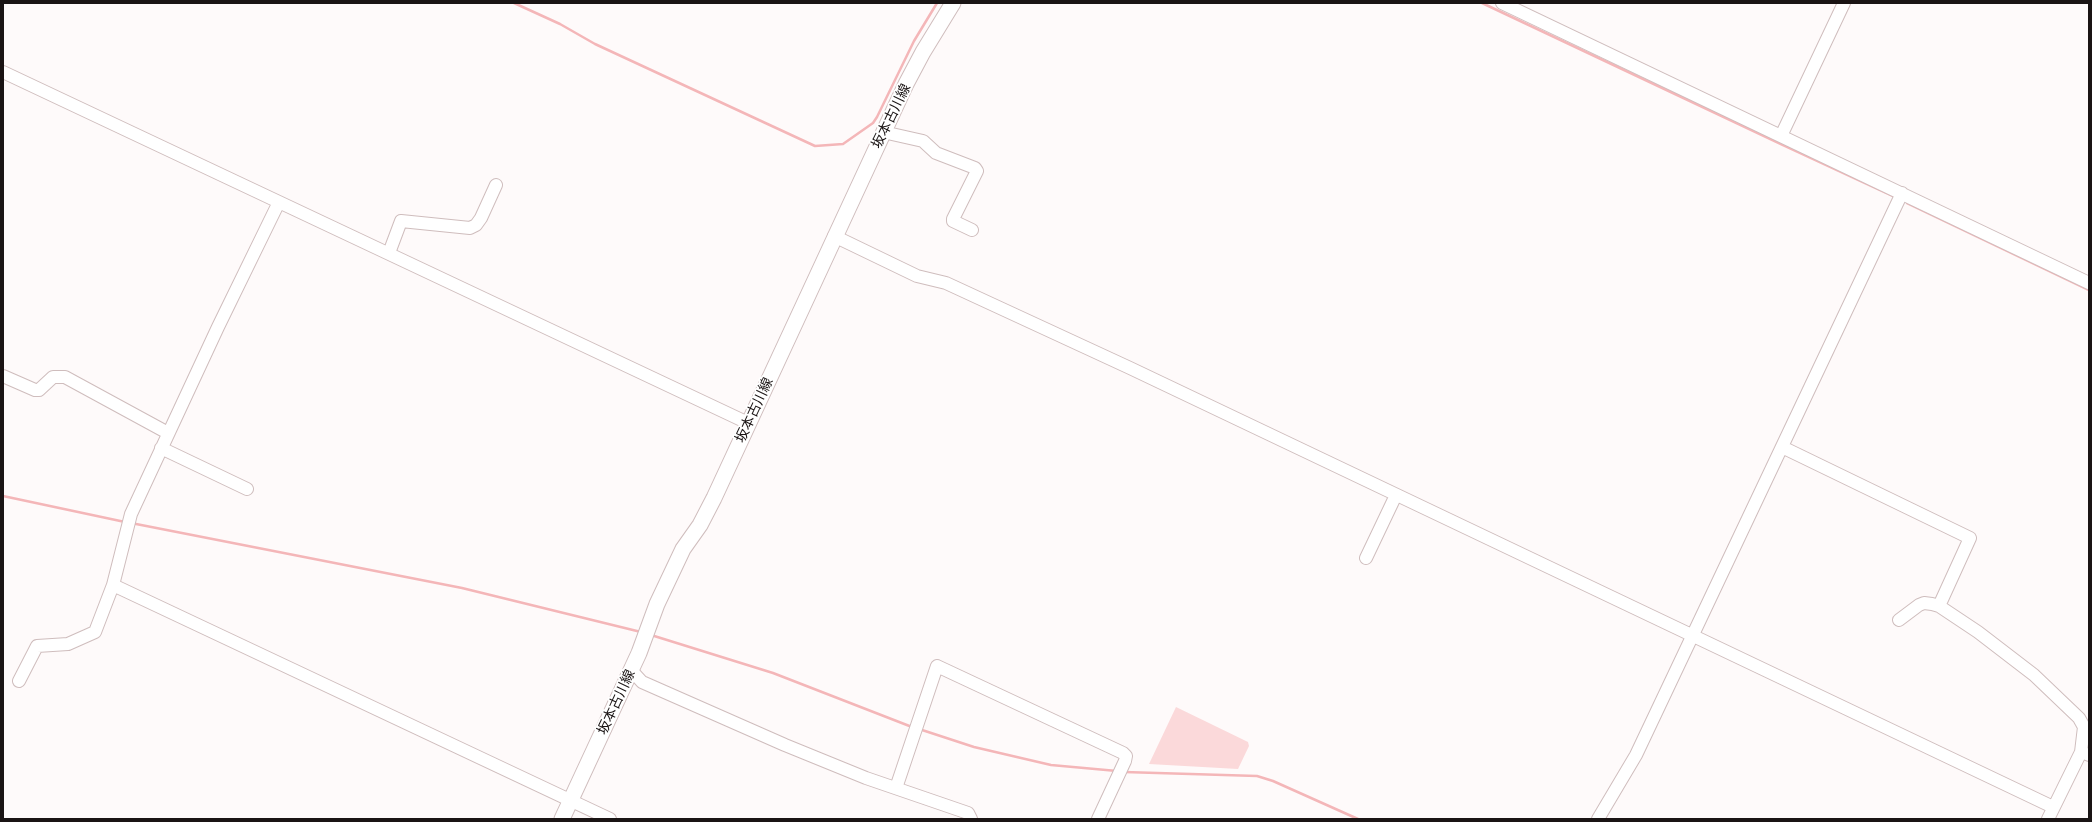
<!DOCTYPE html>
<html>
<head>
<meta charset="utf-8">
<style>
  body { margin:0 }
  #map { position:relative; width:2092px; height:822px; overflow:hidden; background:#fefafa; font-family:Barlow,sans-serif }
  canvas { display:block }
  .frame { position:absolute; inset:0; border:4px solid #1a1414; pointer-events:none }
</style>
</head>
<body>
<div id="map">
<canvas width="2092" height="822"></canvas>
<div class="frame"></div>
</div>
<script>
const context = document.querySelector('canvas').getContext('2d');
context.lineJoin = 'round';
function paint(path, color) { context.fillStyle = color; context.fill(path, 'evenodd'); }
const shape = rows => new Path2D(rows.map(r => 'M' + r).join(''));
function strokePath(path, color, width, dash) { context.strokeStyle = color; context.lineWidth = width; context.lineCap = dash ? 'butt' : 'round'; context.setLineDash(dash || []); context.stroke(path); }
function drawText(font, color, halo, rows, align = 'center') {
  context.font = font + ' Barlow,"Noto Sans JP",sans-serif'; context.lineWidth = 3.5; context.setLineDash([]); context.textBaseline = 'middle'; context.strokeStyle = halo; context.fillStyle = color; for (const [text, x, y, turn = 0] of rows) {
    context.save(); context.translate(x, y); context.rotate((+turn || 0) * Math.PI / 180); context.textAlign = isNaN(turn) ? turn : align; if (halo) context.strokeText(text, 0, 0); context.fillText(text, 0, 0); context.restore();
  }
}
const green = shape([
  [1176,707,1248,742,1249,746,1238,769,1149,764]
]);
const stream = shape([
  [514,3,560,24,595,44,815,146,843,144,873,123,877,117,914,41,937,3],
  [1482,3,1783,145,1783,144],
  [1783,145,1893,196],
  [1907,203,2089,290],
  [3,496,125,522],
  [131,523,462,588,641,632],
  [651,635,773,673,912,727],
  [919,729,974,747,1051,765,1117,771],
  [1124,772,1257,776,1273,781,1358,819]
]);
const minor = shape([
  [1502,3,2089,283],
  [3,72,748,423],
  [883,132,923,141,936,153,975,168,977,171,953,219,953,221,972,230],
  [1781,136,1844,3],
  [834,236,917,276,946,283,1130,368,2053,807],
  [389,253,401,221,470,228,476,225,481,218,496,185],
  [3,376,35,390,39,390,53,377,65,377,168,433],
  [1782,447,1970,538,1939,606],
  [161,448,247,489],
  [1366,558,1396,495],
  [113,585,610,819],
  [1899,620,1919,605,1924,603,1932,604,1939,606,1978,632,2034,675,2079,718,2084,727,2081,752],
  [631,670,642,682,785,745,866,778,968,813,971,819],
  [19,681,37,646,68,644,95,632,113,585,131,514,218,327,279,202],
  [896,788,937,666,1123,753,1126,756,1125,761,1098,819],
  [1598,819,1636,755,1902,193],
  [2048,819,2081,752,2089,755]
]);
const major = shape([
  [562,819,639,653,657,604,683,549,700,525,714,498,906,84,923,52,953,3]
]);
const streetNames = [
  ["坂本古川線",891,116,-64],
  ["坂本古川線",754,410,-65],
  ["坂本古川線",616,702,-65]
];
paint(green, '#fbd9da');
strokePath(stream, '#f4b6b8', 2.5);
strokePath(minor, '#cfbdbd', 14);
strokePath(major, '#cfbdbd', 17);
strokePath(minor, '#fff', 12);
strokePath(major, '#fff', 15);
drawText('14px', '#1a1414', '#fff', streetNames);
</script>
</body>
</html>
